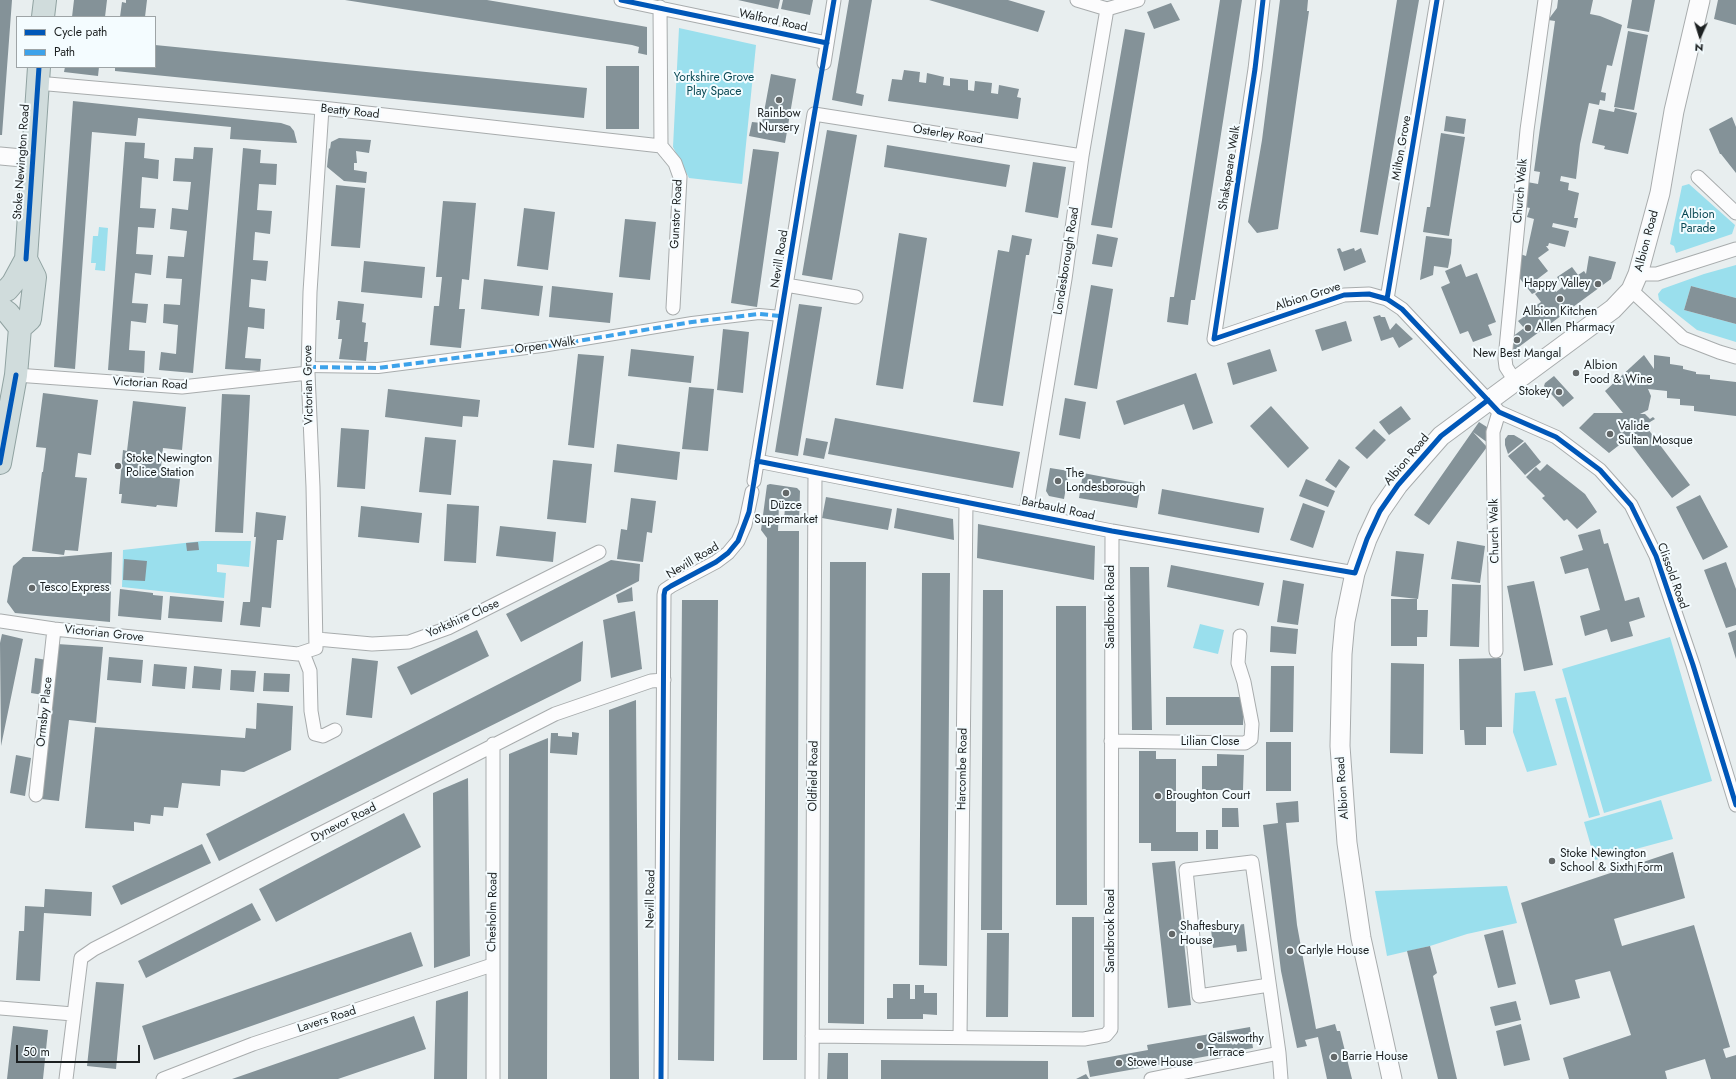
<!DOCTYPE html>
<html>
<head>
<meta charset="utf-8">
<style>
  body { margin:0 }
  #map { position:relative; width:1736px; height:1079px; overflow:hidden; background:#e8eeef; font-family:Jost,sans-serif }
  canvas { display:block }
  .legend { position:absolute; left:16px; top:16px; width:140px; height:52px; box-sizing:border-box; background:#f4fcff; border:1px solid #9ea4a6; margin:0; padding:5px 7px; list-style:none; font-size:12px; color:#1c2021 }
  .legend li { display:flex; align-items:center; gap:8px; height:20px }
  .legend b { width:20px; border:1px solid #9ea4a6 }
  .north { position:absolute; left:1680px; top:16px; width:40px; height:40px; -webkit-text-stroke:3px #f4fcff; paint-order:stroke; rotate:184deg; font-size:11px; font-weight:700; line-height:16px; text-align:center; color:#1c2021 }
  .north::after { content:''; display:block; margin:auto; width:14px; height:18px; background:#1c2021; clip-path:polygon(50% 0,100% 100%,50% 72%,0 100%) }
  .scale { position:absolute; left:16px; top:1045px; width:124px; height:18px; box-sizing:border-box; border:2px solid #1c2021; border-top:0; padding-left:5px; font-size:12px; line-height:14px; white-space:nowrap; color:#1c2021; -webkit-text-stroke:3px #f4fcff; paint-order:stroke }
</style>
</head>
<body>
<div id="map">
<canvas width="1736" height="1079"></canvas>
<ul class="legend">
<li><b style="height:5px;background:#0057b8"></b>Cycle path</li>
<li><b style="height:5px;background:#3da2ea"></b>Path</li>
</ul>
<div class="north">N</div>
<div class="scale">50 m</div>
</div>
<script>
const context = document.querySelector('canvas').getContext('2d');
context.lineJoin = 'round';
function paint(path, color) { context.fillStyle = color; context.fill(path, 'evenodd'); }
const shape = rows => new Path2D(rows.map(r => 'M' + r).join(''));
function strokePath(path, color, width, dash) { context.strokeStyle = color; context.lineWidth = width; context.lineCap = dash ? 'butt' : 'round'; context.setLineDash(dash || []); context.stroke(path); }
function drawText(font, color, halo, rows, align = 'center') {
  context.font = font + ' Jost,sans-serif'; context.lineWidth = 4; context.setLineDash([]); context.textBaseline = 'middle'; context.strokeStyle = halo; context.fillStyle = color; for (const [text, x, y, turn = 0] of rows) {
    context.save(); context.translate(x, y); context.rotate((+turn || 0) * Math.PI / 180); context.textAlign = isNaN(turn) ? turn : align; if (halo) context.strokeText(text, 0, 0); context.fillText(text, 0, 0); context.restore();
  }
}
const green = shape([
  [679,28,756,45,742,184,689,178,673,147],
  [1689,184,1735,225,1732,234,1676,253,1674,246,1670,244,1682,186],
  [99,227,108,228,105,271,95,270,96,263,91,263,93,236,98,236],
  [1736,265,1736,298,1691,286,1684,310,1736,324,1736,342,1697,330,1659,300,1658,294,1662,289,1704,274],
  [202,541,251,541,249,567,217,564,217,572,226,573,224,598,122,587,123,550],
  [1200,624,1224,630,1218,654,1193,648],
  [1670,637,1712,781,1604,813,1562,669],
  [1535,691,1557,765,1527,772,1513,732,1515,693],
  [1566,697,1600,815,1589,818,1555,699],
  [1661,800,1673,839,1595,860,1584,822],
  [1507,886,1517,923,1467,934,1430,946,1387,956,1375,891]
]);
const building = shape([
  [0,0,12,0,2,135,0,135],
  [74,0,107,0,105,17,72,17],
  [126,0,147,0,145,17,120,17,122,2,126,3],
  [345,0,487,0,636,25,647,27,647,55,638,53,639,47,632,45],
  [738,0,780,0,778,9],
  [783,0,813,0,810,15,781,9],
  [849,0,872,0,856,93,864,95,862,106,832,100],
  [929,0,1008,0,1045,11,1038,32],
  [1220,0,1242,0,1195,300,1191,300,1188,325,1167,322,1170,297,1174,297],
  [1280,0,1308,0,1307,11,1309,11,1278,229,1257,233,1248,222,1262,140],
  [1397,0,1419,0,1378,235,1360,232],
  [1558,0,1593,0,1590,14,1600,16,1622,25,1612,66,1607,65,1601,92,1606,93,1605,101,1600,100,1599,105,1589,103,1580,144,1576,179,1561,176,1560,181,1569,183,1568,190,1579,193,1574,218,1578,218,1576,228,1553,223,1552,227,1569,231,1565,247,1549,243,1548,246,1546,246,1549,250,1538,258,1548,271,1531,284,1536,292,1532,294,1518,276,1520,254,1526,256,1534,219,1527,217,1530,208,1525,207,1527,182,1538,184,1540,172,1534,171,1555,21,1548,20,1557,8],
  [1632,0,1655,0,1649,32,1627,28],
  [1718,0,1736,0,1736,25,1714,19],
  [1171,3,1180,20,1154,29,1147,12],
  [1125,29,1145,33,1112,228,1091,225],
  [1628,31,1648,35,1634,110,1614,107],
  [155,45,587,88,584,118,115,71,115,67,155,67],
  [606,66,639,66,639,129,606,129],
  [65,67,99,67,98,76,64,72],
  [904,70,920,72,919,82,926,83,927,73,944,77,943,85,950,86,950,78,968,80,968,90,974,91,975,81,992,83,991,93,998,94,999,85,1019,89,1017,97,1021,98,1018,119,888,101,892,79,902,80],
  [771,74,796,79,785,143,749,136,752,122,762,123],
  [73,101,281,123,290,126,294,131,297,143,230,139,231,127,138,118,136,136,92,132,75,369,54,367],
  [1615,108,1637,113,1628,154,1604,149,1605,146,1592,143,1599,109,1614,112],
  [1446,116,1466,119,1464,134,1444,131],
  [1732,117,1736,127,1736,173,1721,154,1720,154,1709,129],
  [827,130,857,135,832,280,802,275],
  [1441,133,1465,137,1449,236,1423,232,1427,207,1430,207],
  [339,138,371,140,369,153,356,151,357,163,354,163,354,170,367,172,366,183,344,181,327,167,329,148,330,149,331,142],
  [125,142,145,143,144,158,159,160,158,179,142,177,140,208,156,209,154,228,138,227,136,254,153,255,151,275,135,273,132,303,148,304,146,323,131,321,129,350,145,351,144,373,108,370],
  [887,145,1010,165,1006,187,884,167],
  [194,147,213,148,193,373,159,370,161,352,176,354,178,325,163,323,164,304,180,305,182,279,166,278,168,256,184,257,187,231,170,229,172,208,188,210,191,182,173,181,175,158,193,159],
  [243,148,261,150,260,163,277,164,276,185,259,184,257,210,272,211,270,234,255,232,253,260,268,261,266,281,251,279,249,307,265,309,264,329,248,327,245,358,261,359,260,371,225,369],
  [753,149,779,152,757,307,731,303],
  [1033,162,1066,167,1058,218,1025,212],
  [336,185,365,188,360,248,331,246],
  [443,201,476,203,469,280,462,279,459,309,465,309,461,348,430,345,434,306,439,306,442,277,436,277],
  [524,208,555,212,548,270,517,266],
  [625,219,656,222,650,280,619,277],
  [899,233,927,238,903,389,876,385],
  [1097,234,1118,238,1112,267,1092,264],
  [1012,235,1032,239,1029,255,1026,255,1003,406,973,402,998,250,1009,252],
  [1426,236,1452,239,1451,253,1448,268,1434,266,1433,275,1420,280],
  [1340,248,1342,252,1354,248,1355,251,1361,248,1366,262,1344,271,1337,249],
  [1589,256,1616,262,1611,279,1512,352,1512,337,1524,328,1518,321,1529,313,1525,308,1528,305,1531,309,1541,302,1535,294,1550,283,1556,292,1561,288,1563,286,1557,277,1572,267,1578,275,1584,271,1586,274],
  [364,261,425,267,422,298,361,292],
  [1461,264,1466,277,1477,273,1496,322,1488,325,1492,335,1473,342,1468,331,1460,334,1441,287,1450,283,1445,271],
  [484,279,543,286,539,316,481,309],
  [1091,285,1113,289,1097,389,1074,385],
  [552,286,613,293,610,323,549,317],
  [1691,286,1736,298,1736,324,1684,310],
  [338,301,364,304,362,322,366,323,364,342,368,342,366,361,339,359,342,339,338,339,340,320,336,320],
  [799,304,822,307,798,456,775,452],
  [1380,315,1381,317,1385,317,1390,330,1396,323,1413,339,1399,348,1393,337,1381,341,1373,317],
  [1346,321,1352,341,1322,351,1315,330],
  [723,329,749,332,743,393,717,390],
  [631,349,694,356,691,383,628,376],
  [1270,349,1277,371,1233,385,1227,363],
  [578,354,604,356,594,448,568,445],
  [1644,355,1654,369,1654,355,1670,357,1670,364,1683,366,1683,369,1696,372,1696,374,1710,375,1710,379,1736,382,1736,416,1694,411,1694,406,1680,405,1680,399,1667,398,1667,391,1648,389,1651,396,1648,410,1640,414,1645,414,1650,419,1653,417,1655,419,1645,425,1690,485,1672,498,1627,439,1609,453,1579,428,1594,413,1623,413,1605,391],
  [1196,373,1213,423,1193,430,1184,404,1124,425,1116,401],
  [1554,376,1574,398,1563,407,1544,386,1545,383],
  [689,387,714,389,708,451,682,449],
  [388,389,480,400,478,417,463,416,462,427,385,417],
  [43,393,98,400,91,455,78,453,75,477,87,478,78,551,65,550,64,555,32,551,42,472,43,472,46,448,36,447],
  [222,394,250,395,243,533,215,532],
  [1065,398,1086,402,1080,439,1059,435],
  [133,401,186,407,182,450,163,448,160,477,180,479,177,507,157,505,156,507,121,503,122,494,119,494,123,450,127,451],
  [1271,406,1309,448,1288,468,1250,426],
  [1401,406,1411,419,1389,435,1379,422],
  [835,418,1020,452,1013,488,828,454],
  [1479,422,1490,429,1488,443,1473,432,1487,447,1429,525,1414,515],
  [341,428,369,430,365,489,337,487],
  [1374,429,1386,440,1367,459,1355,448],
  [1508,435,1514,435,1524,441,1508,454,1505,445,1505,439],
  [425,437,456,440,451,495,419,492],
  [806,438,828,442,824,459,803,455],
  [1525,442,1541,462,1525,475,1508,456],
  [617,444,680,452,677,480,614,472],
  [1339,459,1350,467,1336,488,1325,480],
  [553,460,592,464,586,523,547,519],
  [1547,464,1585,494,1597,512,1577,529,1567,519,1564,521,1542,498,1545,496,1526,477,1536,467,1540,471],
  [1050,468,1069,471,1064,499,1049,496,1046,491],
  [1083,473,1141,484,1137,508,1079,498],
  [1306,479,1335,491,1328,507,1299,496],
  [770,484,797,488,800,491,799,521,784,519,785,508,788,509,788,505,779,504,778,531,799,531,797,1060,763,1060,767,538,761,530,767,485],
  [1162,489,1264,508,1259,533,1158,514],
  [1700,495,1728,547,1703,560,1676,507],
  [826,497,892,509,888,530,822,518],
  [631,498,656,501,652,533,647,532,643,562,617,559,621,529,627,530],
  [1303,503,1325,511,1313,548,1290,540],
  [447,504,479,506,476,563,444,561],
  [361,506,422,513,419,543,358,537],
  [897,508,953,519,954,540,894,528],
  [256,512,286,516,283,540,277,540,271,608,262,607,260,627,240,625,243,602,250,602,256,537,254,537],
  [978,524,1095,546,1094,580,977,558],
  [500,526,556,532,553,562,496,556],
  [1600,529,1604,544,1608,543,1625,601,1639,597,1645,617,1629,622,1633,636,1611,642,1607,629,1585,636,1580,616,1600,610,1588,568,1565,574,1560,557,1583,550,1578,535],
  [1457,541,1485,546,1480,583,1451,579],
  [198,542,199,550,187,551,186,543],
  [1396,551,1424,554,1418,599,1391,596],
  [112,552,110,622,15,613,7,602,13,566,23,557,58,557],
  [124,559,147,561,145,581,123,580],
  [611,560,640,564,639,581,521,642,506,614],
  [830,562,866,562,864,1024,828,1023],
  [1726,562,1736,589,1736,625,1726,628,1704,570],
  [1171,565,1264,583,1259,606,1167,587],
  [1130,567,1149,567,1152,730,1132,730],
  [922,573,950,573,947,966,919,965],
  [1283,580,1304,584,1298,625,1277,622],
  [1534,581,1553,665,1524,671,1507,586],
  [1452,584,1481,585,1479,647,1450,646],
  [632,587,633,601,618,603,616,595],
  [120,589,153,593,153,595,163,596,161,620,118,616],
  [983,590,1003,590,1002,930,981,930],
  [170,596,224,601,222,622,168,618],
  [1391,599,1417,599,1417,610,1428,610,1427,637,1417,637,1417,646,1391,646],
  [682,600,718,600,714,1061,678,1060],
  [1056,606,1086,606,1087,905,1056,905],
  [635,611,642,669,611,678,603,620],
  [1271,626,1298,629,1296,654,1270,652],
  [477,630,489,656,411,695,397,667],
  [1736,630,1736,659,1728,633],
  [2,634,23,639,1,746,0,643],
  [583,641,581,681,219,861,206,834],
  [57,644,103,647,96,723,69,720,59,801,41,799],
  [109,657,143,660,141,683,107,680],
  [35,658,47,660,43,695,31,693],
  [352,658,378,661,372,718,346,715],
  [1501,658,1502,727,1486,727,1486,745,1465,745,1464,730,1460,730,1459,659],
  [1391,663,1424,664,1423,754,1390,753],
  [154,664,187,667,185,689,152,686],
  [194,666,222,669,220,690,192,688],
  [1271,666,1294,666,1293,732,1270,732],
  [231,670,256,671,254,692,230,690],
  [264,673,290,674,289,692,263,691],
  [1166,697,1244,697,1243,725,1166,725],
  [636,700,639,1079,610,1079,609,710],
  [257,703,293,706,291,750,244,772,221,770,220,786,182,783,178,808,164,807,163,816,151,815,150,824,134,822,134,831,85,828,95,727,245,738,246,728,256,729],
  [572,732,579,733,577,755,550,753,551,733,558,733,558,736,572,737],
  [548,738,547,1079,508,1079,509,754],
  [1266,742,1291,742,1291,791,1266,791],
  [1139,751,1156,751,1156,759,1176,759,1176,832,1198,832,1198,851,1151,851,1151,843,1139,843],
  [1217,754,1244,755,1243,790,1202,790,1202,766,1217,766],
  [16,755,31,758,25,796,10,793],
  [468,778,470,956,434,968,433,793],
  [1298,801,1299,822,1286,823,1297,925,1316,1029,1335,1024,1337,1031,1340,1031,1352,1079,1327,1079,1318,1037,1305,1040,1307,1046,1297,1048,1281,971,1263,825,1278,823,1276,803],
  [1222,808,1238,808,1239,827,1222,827],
  [404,813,421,847,276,922,259,889],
  [1206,830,1218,830,1218,849,1206,849],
  [202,844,211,863,121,905,112,886],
  [1673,852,1685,898,1614,919,1622,946,1694,925,1730,1047,1723,1049,1726,1058,1736,1055,1736,1079,1711,1079,1705,1059,1665,1071,1667,1079,1569,1079,1563,1058,1631,1035,1610,971,1575,980,1580,998,1550,1005,1521,903],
  [1175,861,1191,1005,1168,1008,1152,863],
  [45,889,92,892,91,916,44,913,40,981,16,980,19,931,24,931,25,906,44,907],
  [252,903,261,920,146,978,138,961],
  [1072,917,1094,917,1094,1017,1072,1017],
  [1244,924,1247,951,1237,952,1236,945,1213,948,1211,929],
  [1503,930,1516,984,1498,988,1484,935],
  [411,932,423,966,154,1060,142,1026],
  [987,933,1009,933,1008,1017,986,1017],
  [1430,946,1437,973,1433,976,1457,1079,1438,1079,1407,951],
  [96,982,124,984,116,1069,87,1066],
  [893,984,910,984,910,999,915,999,915,985,924,985,924,993,937,993,937,1015,923,1014,923,1019,887,1019,887,998,893,998],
  [468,991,467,1079,434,1079,436,1001],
  [1516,1001,1521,1020,1495,1026,1490,1007],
  [414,1016,426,1049,338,1079,232,1079],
  [1521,1024,1530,1060,1504,1066,1496,1031],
  [13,1026,48,1030,43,1079,7,1079],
  [1250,1027,1253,1048,1090,1077,1087,1061,1148,1050,1147,1045],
  [828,1053,848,1053,848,1079,827,1079],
  [881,1060,1048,1061,1048,1079,881,1079],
  [1086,1074,1089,1079,1076,1079]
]);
const pedestrian = shape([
  [308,367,378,368,542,347,692,322,759,314,781,316]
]);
const minor = shape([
  [621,0,827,43],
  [1077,0,1107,9,1138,0],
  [1263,0,1255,69,1214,339,1344,295,1369,294,1387,299,1402,309,1499,412,1556,437,1600,470,1631,505,1656,556,1693,665,1736,805],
  [660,7,661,146,675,163,680,177,673,308],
  [824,63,834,0],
  [37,83,322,108,661,146],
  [1698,177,1736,213],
  [1638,274,1657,274,1736,249],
  [786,285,856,297],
  [1631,290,1683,338,1719,352,1736,357],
  [1387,299,1437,0],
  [16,375,182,387,308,373],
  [1515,381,1506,367,1505,359,1527,130,1545,0],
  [757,461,1112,531,1355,573],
  [754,481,814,114,1082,156],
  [1026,512,1065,279,1082,156,1107,9],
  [0,621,54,629,298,654,316,648,313,487,308,373,310,292,322,108],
  [317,639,372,644,409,642,448,628,599,552],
  [1496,651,1493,432,1499,412],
  [303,653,310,671,311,711,315,734,323,736,335,730],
  [1111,741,1238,743,1245,743,1251,739,1252,724,1244,682,1238,663,1240,636],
  [493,744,493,1079],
  [36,795,54,629],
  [1269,985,1199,996,1186,870,1252,862,1279,1053,1281,1079],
  [0,1008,73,1014],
  [812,1036,1084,1039,1106,1035,1111,1029,1112,531],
  [960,1037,966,502],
  [66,1079,81,958,94,949,555,714,651,681,664,680],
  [163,1079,253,1044,492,965],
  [661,1079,664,595,665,590,671,586,716,562,728,553,738,541,745,525,752,492],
  [812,1079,815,473],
  [1151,1079,1279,1053]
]);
const tertiary = shape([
  [0,156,33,159]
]);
const secondary = shape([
  [1392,1079,1361,938,1347,843,1340,746,1342,654,1345,621,1355,573,1367,539,1380,511,1398,485,1441,436,1613,309,1631,290,1638,274,1660,193,1674,111,1700,0]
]);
const trunk = shape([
  [43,17,45,0],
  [0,292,7,290,13,283,26,259],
  [0,307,8,313,20,328],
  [0,463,16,375,20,328,30,319,35,277,26,259,39,67]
]);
const quiet = shape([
  [308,367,378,368,542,347,692,322,759,314,781,316]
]);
const cycleway = shape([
  [621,0,827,43],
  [1263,0,1255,69,1214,339,1344,295,1369,294,1387,299,1402,309,1499,412,1556,437,1600,470,1631,505,1656,556,1693,665,1736,805],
  [26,259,39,67],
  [1387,299,1437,0],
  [757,461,1112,531,1355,573,1367,539,1380,511,1398,485,1441,436,1488,400],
  [0,463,16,375],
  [661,1079,664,595,665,590,671,586,716,562,728,553,738,541,749,512,803,180,834,0]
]);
const markers = [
  [779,100,4,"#636869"],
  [1598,284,4,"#636869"],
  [1560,299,4,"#636869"],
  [1528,328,4,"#636869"],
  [1517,340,4,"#636869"],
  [1576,373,4,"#636869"],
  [1559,392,4,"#636869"],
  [1610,434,4,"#636869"],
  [118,466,4,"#636869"],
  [1058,481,4,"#636869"],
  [786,493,4,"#636869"],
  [32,588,4,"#636869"],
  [1158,796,4,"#636869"],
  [1552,861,4,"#636869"],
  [1172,934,4,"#636869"],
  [1290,951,4,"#636869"],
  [1200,1046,4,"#636869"],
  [1334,1057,4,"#636869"],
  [1119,1063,4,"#636869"]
];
const streetNames = [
  ["Walford Road",773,21,12],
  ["Beatty Road",350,112,6],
  ["Osterley Road",948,135,9],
  ["Milton Grove",1402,148,-80],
  ["Stoke Newington Road",22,162,-86],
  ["Shakspeare Walk",1230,168,-81],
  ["Church Walk",1521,191,-85],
  ["Gunstor Road",677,214,-87],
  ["Albion Road",1647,241,-75],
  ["Nevill Road",780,259,-81],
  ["Londesborough Road",1067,261,-81],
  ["Albion Grove",1308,297,-18],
  ["Orpen Walk",545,346,-8],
  ["Victorian Road",150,384,3],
  ["Victorian Grove",309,385,-91],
  ["Albion Road",1407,460,-50],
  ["Barbauld Road",1058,509,12],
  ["Church Walk",1495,531,-91],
  ["Nevill Road",693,561,-31],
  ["Clissold Road",1672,576,70],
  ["Sandbrook Road",1111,607,-90],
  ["Yorkshire Close",463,619,-24],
  ["Victorian Grove",104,634,6],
  ["Ormsby Place",45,712,-84],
  ["Lilian Close",1210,742],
  ["Harcombe Road",963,769,-89],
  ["Oldfield Road",814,776,-89],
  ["Albion Road",1343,788,-94],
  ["Dynevor Road",344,823,-27],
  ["Nevill Road",651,899,-89],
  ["Chesholm Road",493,912,-89],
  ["Sandbrook Road",1111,931,-90],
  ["Lavers Road",327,1020,-18]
];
const parkNames = [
  ["Yorkshire Grove",714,78],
  ["Play Space",714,92],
  ["Albion",1698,215],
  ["Parade",1698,229]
];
const poiNames = [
  ["Rainbow",779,114,"center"],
  ["Nursery",779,128,"center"],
  ["Happy Valley",1590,284,"right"],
  ["Albion Kitchen",1560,312,"center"],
  ["Allen Pharmacy",1536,328],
  ["New Best Mangal",1517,354,"center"],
  ["Albion",1584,366],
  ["Food & Wine",1584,380],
  ["Stokey",1551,392,"right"],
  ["Valide",1618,427],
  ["Sultan Mosque",1618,441],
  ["Stoke Newington",126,459],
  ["Police Station",126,473],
  ["The",1066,474],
  ["Londesborough",1066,488],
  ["Düzce",786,506,"center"],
  ["Supermarket",786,520,"center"],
  ["Tesco Express",40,588],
  ["Broughton Court",1166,796],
  ["Stoke Newington",1560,854],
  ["School & Sixth Form",1560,868],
  ["Shaftesbury",1180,927],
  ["House",1180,941],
  ["Carlyle House",1298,951],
  ["Galsworthy",1208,1039],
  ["Terrace",1208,1053],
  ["Barrie House",1342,1057],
  ["Stowe House",1127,1063]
];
paint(green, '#9adfed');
paint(building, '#849298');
strokePath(pedestrian, '#a8acad', 12);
strokePath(minor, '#a8acad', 15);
strokePath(tertiary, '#a8acad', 19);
strokePath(secondary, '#a8acad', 21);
strokePath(trunk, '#90a2a1', 24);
strokePath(pedestrian, '#fcfcfd', 10);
strokePath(minor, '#fcfcfd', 13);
strokePath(tertiary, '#fcfcfd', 17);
strokePath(secondary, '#fcfcfd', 19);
strokePath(trunk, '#d0dcdc', 22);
strokePath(quiet, '#3da2ea', 4, [8, 4]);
strokePath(cycleway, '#0057b8', 5);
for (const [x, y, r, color] of markers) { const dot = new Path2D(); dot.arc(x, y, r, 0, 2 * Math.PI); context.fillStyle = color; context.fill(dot); strokePath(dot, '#f4fcff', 1.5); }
drawText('12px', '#1c2021', '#f4fcff', streetNames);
drawText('12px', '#084854', '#f4fcff', parkNames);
drawText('12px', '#1c2021', '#f4fcff', poiNames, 'left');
</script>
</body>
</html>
